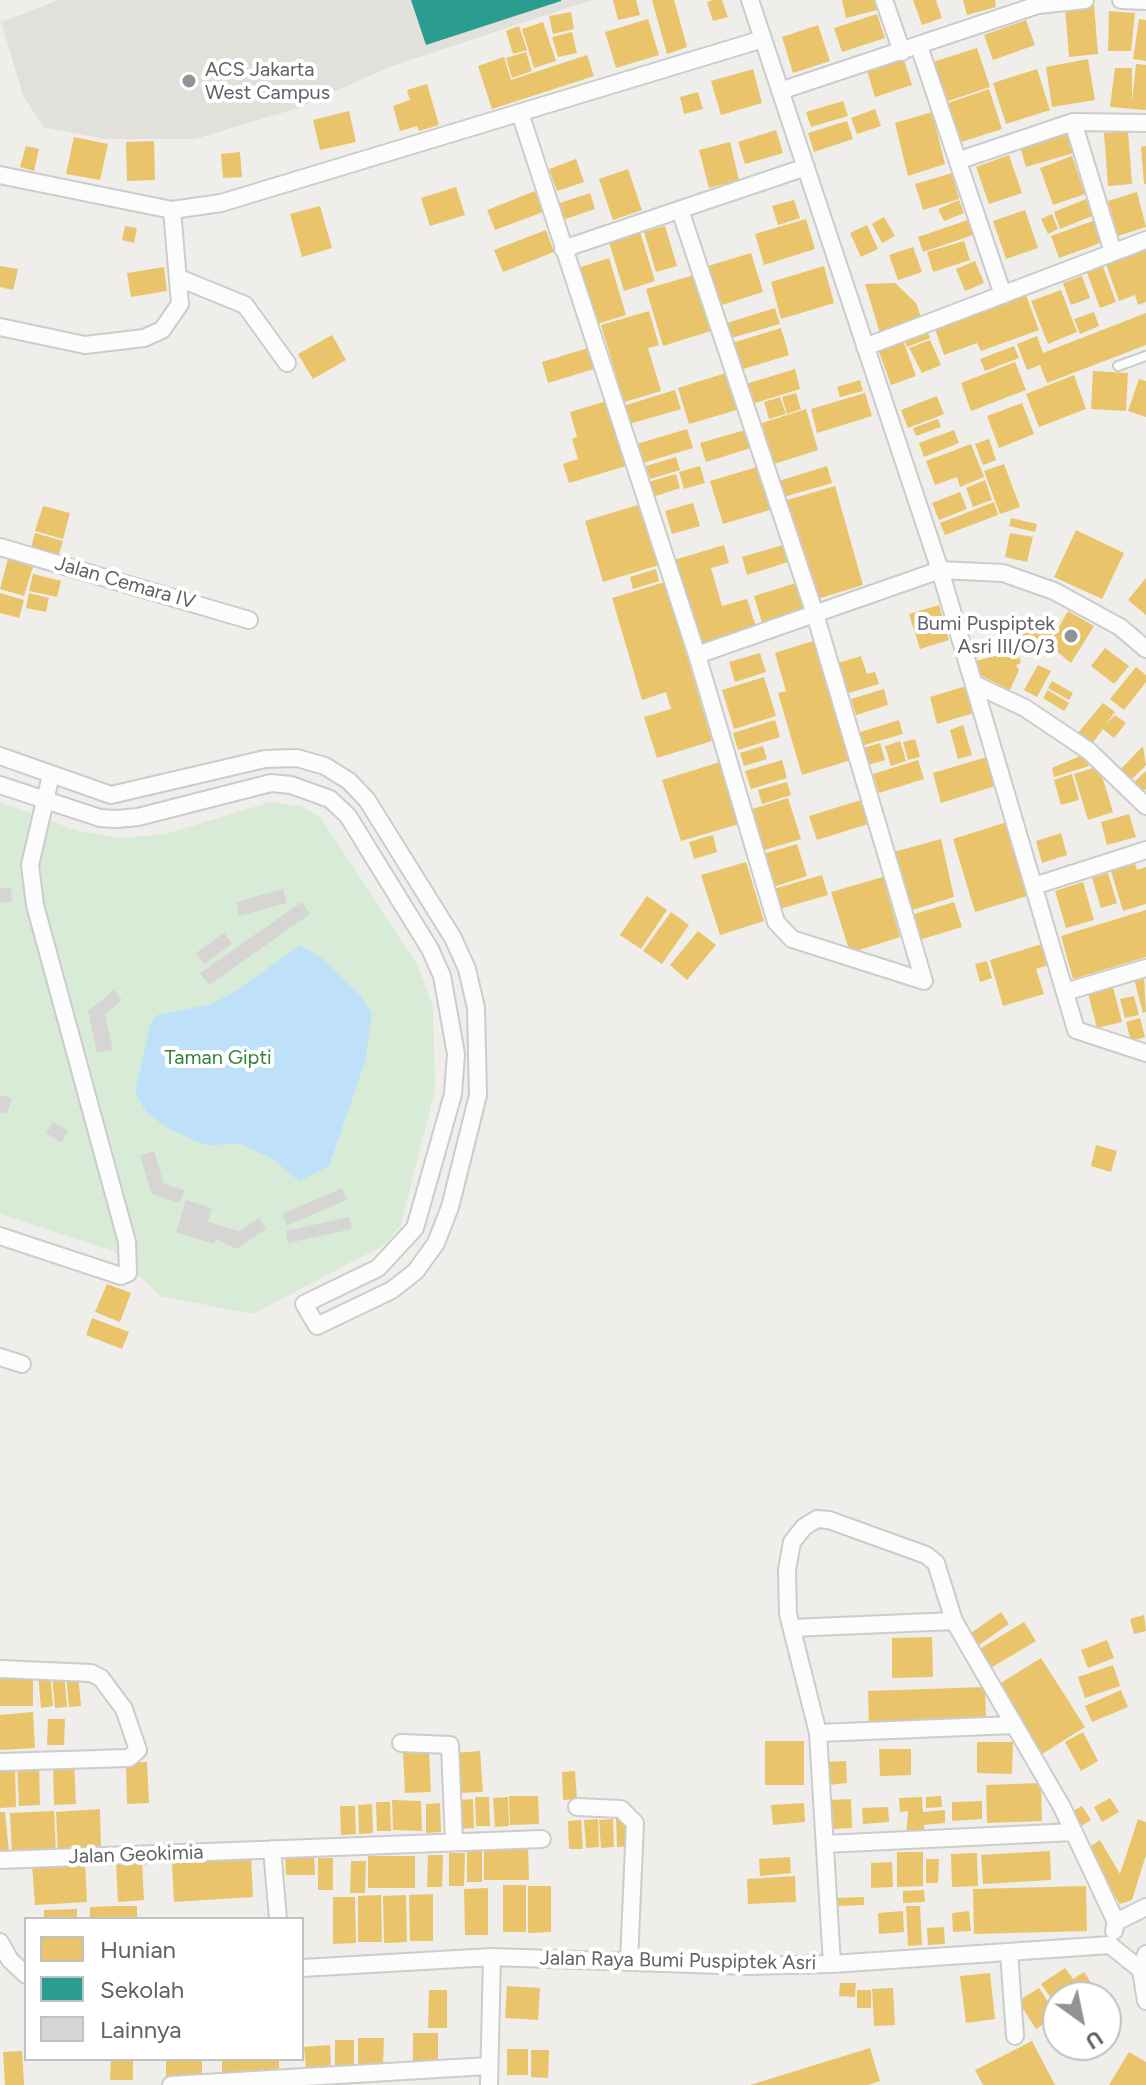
<!DOCTYPE html>
<html>
<head>
<meta charset="utf-8">
<style>
  body { margin:0 }
  #map { position:relative; width:1146px; height:2085px; overflow:hidden; background:#efeeea; font-family:Figtree,sans-serif }
  canvas { display:block }
  .legend { position:absolute; left:24px; top:1917px; width:280px; height:144px; box-sizing:border-box; background:#fff; border:2px solid #bfc1c3; margin:0; padding:10px 14px; list-style:none; font-size:24px; color:#5f6368 }
  .legend li { display:flex; align-items:center; gap:16px; height:40px }
  .legend b { width:40px; border:2px solid #bfc1c3 }
  .north { position:absolute; left:1042px; top:1981px; width:80px; height:80px; box-sizing:border-box; background:#fff; border:2px solid #bfc1c3; border-radius:50%; rotate:147deg; font-size:22px; font-weight:700; line-height:32px; text-align:center; color:#5f6368 }
  .north::after { content:''; display:block; margin:auto; width:28px; height:36px; background:#919496; clip-path:polygon(50% 0,100% 100%,50% 72%,0 100%) }
</style>
</head>
<body>
<div id="map">
<canvas width="1146" height="2085"></canvas>
<ul class="legend">
<li><b style="height:22px;background:#e9c46a"></b>Hunian</li>
<li><b style="height:22px;background:#2a9d8f"></b>Sekolah</li>
<li><b style="height:22px;background:#d6d5d3"></b>Lainnya</li>
</ul>
<div class="north">U</div>
</div>
<script>
const context = document.querySelector('canvas').getContext('2d');
context.lineJoin = 'round';
function paint(path, color) { context.fillStyle = color; context.fill(path, 'evenodd'); }
const shape = rows => new Path2D(rows.map(r => 'M' + r).join(''));
function strokePath(path, color, width, dash) { context.strokeStyle = color; context.lineWidth = width; context.lineCap = dash ? 'butt' : 'round'; context.setLineDash(dash || []); context.stroke(path); }
function drawText(font, color, halo, rows, align = 'center') {
  context.font = font + ' Figtree,sans-serif'; context.lineWidth = 8; context.setLineDash([]); context.textBaseline = 'middle'; context.strokeStyle = halo; context.fillStyle = color; for (const [text, x, y, turn = 0] of rows) {
    context.save(); context.translate(x, y); context.rotate((+turn || 0) * Math.PI / 180); context.textAlign = isNaN(turn) ? turn : align; if (halo) context.strokeText(text, 0, 0); context.fillText(text, 0, 0); context.restore();
  }
}
const education = shape([
  [59,0,592,0,392,66,298,108,195,139,105,139,43,127,23,95,1,22]
]);
const green = shape([
  [0,802,78,831,124,838,166,834,270,802,301,806,320,817,417,964,433,1007,435,1090,401,1225,384,1245,253,1314,160,1296,113,1251,0,1214]
]);
const water = shape([
  [300,945,323,959,358,993,372,1013,365,1062,329,1166,299,1181,271,1158,241,1144,205,1145,169,1129,147,1113,135,1093,150,1025,157,1015,212,1004,236,991]
]);
const homes = shape([
  [613,0,636,0,640,15,618,20],
  [652,0,674,0,687,47,667,54],
  [713,0,722,0,728,17,713,21,707,2],
  [842,0,875,0,877,10,846,18],
  [913,0,936,0,942,18,922,25],
  [963,0,995,0,996,7,967,15],
  [1094,5,1098,54,1069,57,1065,8],
  [1109,11,1135,13,1131,51,1108,51],
  [571,12,574,29,553,34,549,16],
  [877,14,885,38,842,52,834,28],
  [648,19,659,55,616,68,605,32],
  [1139,19,1146,20,1146,61,1133,59],
  [1026,20,1035,45,993,60,984,35],
  [543,22,556,61,534,68,522,29],
  [818,25,830,61,793,73,782,37],
  [519,26,527,50,513,54,506,31],
  [572,32,577,53,558,57,552,37],
  [977,48,990,87,945,102,933,62],
  [526,52,532,71,512,78,506,58],
  [587,55,594,76,492,109,478,66,504,57,511,80],
  [1088,59,1095,100,1052,107,1046,67],
  [904,60,912,85,875,97,867,71],
  [1136,64,1146,65,1146,110,1110,107,1115,68,1132,68,1132,102],
  [753,69,762,103,721,115,711,81],
  [1037,69,1050,110,1006,124,993,83],
  [427,84,439,125,419,131,417,126,400,131,393,106,410,100,407,90],
  [989,89,1002,129,958,143,945,104],
  [698,92,703,109,684,114,680,97],
  [843,101,848,116,811,127,806,112],
  [875,109,881,126,857,134,851,118],
  [349,111,356,142,320,150,313,120],
  [932,112,945,164,908,176,895,123],
  [847,121,853,139,814,152,808,133],
  [776,130,783,153,745,164,738,142],
  [1128,131,1132,184,1108,186,1104,133],
  [1071,132,1077,152,1026,167,1020,147],
  [74,137,108,144,100,180,66,174],
  [154,141,155,180,127,181,126,142],
  [730,142,739,180,709,188,699,150],
  [26,146,39,149,34,171,20,167],
  [1146,146,1146,184,1144,184,1141,147],
  [240,152,242,177,223,178,221,154],
  [1009,155,1022,193,989,204,976,167],
  [1072,156,1085,194,1053,205,1040,168],
  [576,159,584,182,557,191,549,169],
  [628,169,642,210,613,220,599,179],
  [952,173,959,199,923,210,915,184],
  [456,187,465,215,430,226,421,198],
  [535,191,543,212,495,230,487,210],
  [1137,192,1146,227,1118,236,1108,201],
  [590,193,595,209,563,220,557,204],
  [1086,199,1092,216,1060,229,1054,212],
  [794,200,800,218,778,225,772,206],
  [959,200,964,213,944,221,938,209],
  [320,206,332,248,302,257,290,214],
  [1025,210,1038,248,1006,259,993,221],
  [1052,214,1058,229,1048,234,1041,219],
  [884,217,895,236,882,243,872,224],
  [806,219,815,249,764,265,755,234],
  [971,219,976,234,923,252,918,237],
  [1098,219,1106,241,1059,258,1051,236],
  [867,225,878,249,861,257,850,233],
  [125,226,137,228,134,243,122,240],
  [665,226,677,266,656,272,644,232],
  [546,230,554,252,503,272,494,250],
  [640,232,655,281,624,291,609,242],
  [964,241,970,260,933,272,927,252],
  [913,247,922,272,898,280,889,255],
  [1146,249,1146,302,1138,305,1135,295,1119,301,1106,264],
  [751,253,763,292,719,306,708,266],
  [609,258,626,315,594,325,578,268],
  [975,261,984,283,965,291,956,269],
  [1101,261,1116,302,1100,308,1085,267],
  [0,266,18,269,13,290,0,287],
  [824,266,834,303,781,319,771,282],
  [164,267,167,291,131,297,127,273],
  [694,275,711,331,663,346,646,289],
  [1082,276,1090,298,1071,305,1063,283],
  [895,283,916,303,922,320,880,333,865,284],
  [1061,290,1077,332,1048,344,1031,301],
  [1025,292,1039,330,981,351,977,343,944,355,934,326],
  [775,308,780,324,731,338,727,323],
  [649,311,659,345,648,348,661,391,624,402,601,325],
  [1094,312,1099,326,1080,334,1074,319],
  [1146,313,1146,345,1047,383,1040,365,1027,370,1017,344,1037,336,1043,353],
  [926,327,930,338,907,347,903,336],
  [781,328,789,355,740,370,732,343],
  [332,335,346,360,313,379,298,354],
  [903,340,916,376,891,385,878,349],
  [930,340,941,365,922,373,909,348],
  [1014,346,1019,358,985,371,980,359],
  [588,348,594,369,548,383,542,362],
  [1015,362,1026,390,971,411,961,383],
  [795,369,800,389,752,404,746,384],
  [1093,371,1128,373,1126,411,1091,409],
  [729,372,740,409,689,424,678,388],
  [1074,375,1086,409,1039,427,1026,394],
  [1139,379,1146,381,1146,417,1128,411],
  [860,380,863,391,840,397,837,387],
  [675,390,681,409,629,424,623,406],
  [796,393,801,409,787,414,782,397],
  [865,393,872,416,817,433,811,409],
  [937,396,944,414,908,428,901,410],
  [780,397,786,414,769,419,764,402],
  [607,401,626,466,569,483,563,464,578,459,572,439,577,437,570,412],
  [1022,403,1034,434,999,448,987,416],
  [806,409,818,450,774,464,762,423],
  [938,419,941,427,916,436,913,428],
  [687,429,693,448,643,463,637,444],
  [745,430,751,448,706,462,700,443],
  [954,430,959,443,924,457,919,443],
  [989,439,996,460,983,465,975,444],
  [971,444,984,477,960,487,957,477,935,485,926,461],
  [676,457,680,470,650,479,646,466],
  [1004,464,1020,507,1000,514,984,471],
  [700,466,705,483,684,489,679,472],
  [827,466,832,483,784,497,779,481],
  [757,467,770,510,723,524,710,481],
  [676,474,680,488,653,497,648,482],
  [985,480,992,500,973,507,966,488],
  [835,486,863,585,814,600,784,501],
  [960,492,967,509,939,520,932,503],
  [994,502,998,515,945,535,940,523],
  [693,503,700,526,672,534,665,511],
  [641,504,659,565,603,582,585,521],
  [43,506,70,513,63,539,35,531],
  [1011,518,1037,524,1035,532,1009,526],
  [1076,530,1124,553,1102,599,1054,577],
  [35,533,63,541,57,559,30,551],
  [1010,533,1033,537,1027,562,1005,557],
  [724,545,729,563,711,568,722,606,747,599,757,630,700,648,674,560],
  [783,545,788,562,747,575,742,557],
  [8,559,33,567,24,596,0,589],
  [656,569,659,581,633,589,630,577],
  [33,574,61,581,57,597,29,591],
  [1146,578,1146,615,1128,600],
  [665,582,712,741,657,758,644,717,671,709,666,692,642,700,612,598],
  [796,583,805,613,763,626,754,596],
  [0,593,24,600,19,618,0,613],
  [29,593,49,598,46,612,26,608],
  [939,605,949,640,920,649,909,614],
  [1068,611,1094,626,1071,663,1049,645],
  [1031,615,1055,628,1043,653,1018,646],
  [816,640,851,760,802,775,778,693,786,691,775,653],
  [1105,648,1129,666,1114,684,1091,666],
  [1017,650,1021,663,1016,665,1019,670,1010,690,980,675,976,661],
  [760,653,766,672,735,682,729,662],
  [861,656,867,674,875,672,879,684,842,695,839,683,844,682,838,663],
  [1038,665,1051,671,1037,697,1024,690],
  [1136,667,1146,675,1146,682,1124,710,1110,699],
  [764,677,776,716,734,729,722,690],
  [1052,681,1073,693,1069,700,1048,688],
  [966,686,974,713,937,724,930,697],
  [884,689,888,705,856,715,851,699],
  [1048,690,1069,703,1064,711,1043,698],
  [1103,703,1115,712,1105,725,1115,715,1126,723,1114,738,1103,729,1091,745,1077,734],
  [775,720,780,737,738,750,733,733],
  [899,720,903,734,861,746,857,733],
  [963,725,972,755,958,759,950,730],
  [915,739,920,757,908,760,903,742],
  [900,741,906,761,891,766,885,746],
  [880,743,885,760,865,766,860,749],
  [763,746,767,759,744,766,740,753],
  [1143,746,1146,765,1129,782,1118,772],
  [1085,754,1089,766,1054,777,1052,768],
  [987,757,995,786,941,803,933,773],
  [782,760,787,778,751,789,745,771],
  [918,760,924,779,879,793,873,774],
  [720,762,739,824,681,841,662,780],
  [1099,766,1113,812,1088,820,1074,774],
  [1146,771,1146,789,1141,793,1132,784],
  [1072,774,1079,800,1061,805,1054,780],
  [787,782,791,795,762,804,758,790],
  [788,798,801,839,761,851,749,810],
  [861,800,868,824,817,840,809,816],
  [1129,814,1136,837,1107,845,1101,822],
  [1007,822,1027,896,975,912,953,839],
  [1061,833,1067,855,1042,863,1036,841],
  [713,835,717,852,694,859,689,842],
  [941,839,954,897,909,911,894,852],
  [797,844,807,876,770,888,760,855],
  [746,862,764,921,720,935,701,875],
  [1135,864,1137,870,1146,867,1146,904,1123,911,1111,871],
  [1108,873,1117,903,1101,908,1092,878],
  [822,875,828,895,776,910,770,890],
  [883,877,900,937,850,953,831,892],
  [1083,882,1094,920,1066,928,1055,891],
  [647,896,667,910,641,949,620,935],
  [954,902,962,927,919,940,911,915],
  [1146,910,1146,957,1073,979,1061,936],
  [671,912,689,925,662,964,643,951],
  [698,931,716,945,687,980,670,965],
  [1042,944,1048,965,1036,969,1044,994,1003,1006,990,960],
  [987,961,992,978,980,982,975,964],
  [1144,977,1146,1012,1143,1013,1134,979],
  [1112,983,1122,1022,1097,1028,1087,990],
  [1134,996,1139,1015,1125,1018,1120,999],
  [1140,1018,1145,1037,1131,1041,1126,1022],
  [1096,1145,1117,1151,1111,1172,1091,1166],
  [107,1284,131,1293,120,1322,95,1312],
  [92,1318,129,1332,122,1349,86,1335],
  [1001,1612,1009,1624,979,1645,971,1633],
  [1144,1615,1146,1631,1134,1634,1130,1619],
  [1024,1622,1036,1641,989,1669,978,1650],
  [932,1637,933,1677,892,1678,892,1638],
  [1107,1640,1114,1658,1088,1668,1081,1650],
  [1041,1658,1085,1727,1042,1754,999,1684],
  [1113,1665,1120,1686,1085,1698,1078,1677],
  [50,1673,53,1706,41,1708,38,1674],
  [64,1673,67,1707,55,1708,52,1674],
  [66,1673,78,1673,81,1706,69,1707],
  [0,1675,33,1675,33,1706,0,1706],
  [985,1687,986,1720,869,1724,868,1691],
  [1121,1690,1128,1707,1092,1722,1085,1706],
  [33,1712,35,1748,0,1750,0,1715],
  [48,1719,65,1719,64,1745,47,1745],
  [1083,1732,1098,1761,1081,1771,1065,1742],
  [765,1741,804,1741,804,1785,765,1785],
  [977,1742,1013,1742,1012,1774,977,1773],
  [879,1749,911,1749,911,1775,880,1776],
  [480,1751,483,1792,457,1793,454,1753],
  [429,1752,431,1792,405,1793,403,1753],
  [846,1761,847,1783,829,1785,827,1762],
  [126,1762,147,1762,149,1803,127,1804],
  [39,1763,40,1805,19,1806,17,1764],
  [53,1763,74,1763,76,1804,54,1805],
  [15,1766,16,1807,0,1808,0,1767],
  [575,1771,577,1799,563,1800,562,1772],
  [1041,1783,1042,1821,987,1823,986,1785],
  [509,1796,538,1796,539,1824,510,1825],
  [941,1796,942,1807,926,1808,926,1797],
  [475,1797,489,1797,490,1826,476,1826],
  [508,1797,509,1826,495,1827,493,1798],
  [922,1797,923,1812,945,1810,945,1823,924,1825,925,1836,906,1837,908,1811,900,1812,899,1798],
  [1110,1798,1119,1812,1102,1822,1094,1807],
  [473,1799,474,1828,460,1829,459,1800],
  [851,1799,852,1828,831,1829,830,1800],
  [392,1800,421,1801,422,1831,393,1830],
  [982,1801,982,1819,952,1821,952,1802],
  [376,1802,390,1802,391,1831,377,1831],
  [440,1803,441,1832,426,1833,426,1804],
  [804,1803,805,1822,773,1825,771,1805],
  [372,1804,373,1833,359,1834,358,1805],
  [340,1806,355,1806,356,1834,341,1835],
  [1082,1806,1091,1820,1080,1827,1071,1812],
  [888,1807,889,1822,863,1824,862,1808],
  [100,1809,101,1850,58,1853,56,1812],
  [54,1811,56,1852,12,1854,10,1813],
  [0,1812,5,1812,9,1852,0,1852],
  [629,1817,631,1846,617,1847,616,1818],
  [598,1819,599,1847,586,1848,584,1820],
  [613,1819,614,1847,601,1848,599,1820],
  [1138,1819,1146,1822,1146,1855,1132,1900,1120,1904,1086,1849,1100,1840,1120,1874],
  [581,1820,583,1849,569,1849,568,1821],
  [484,1848,528,1848,529,1880,484,1880],
  [482,1849,482,1882,467,1882,467,1850],
  [1050,1851,1051,1880,983,1884,981,1855],
  [897,1852,923,1852,923,1886,897,1887],
  [314,1853,315,1875,286,1875,285,1854],
  [449,1853,465,1853,464,1886,449,1886],
  [977,1853,978,1886,952,1887,951,1854],
  [428,1855,443,1855,442,1887,427,1887],
  [368,1856,415,1856,415,1888,368,1888],
  [251,1857,253,1897,174,1902,172,1863],
  [790,1857,791,1873,760,1876,759,1859],
  [318,1858,333,1858,333,1890,318,1890],
  [926,1859,939,1859,938,1883,926,1883],
  [142,1860,144,1900,118,1902,116,1862],
  [351,1861,366,1861,365,1893,350,1893],
  [85,1862,87,1902,35,1905,32,1865],
  [892,1862,893,1887,871,1888,871,1863],
  [795,1876,796,1902,748,1904,747,1879],
  [503,1885,526,1885,526,1932,503,1932],
  [528,1886,551,1886,551,1932,528,1933],
  [1086,1886,1087,1931,974,1934,973,1889],
  [488,1888,488,1935,465,1935,464,1889],
  [924,1890,925,1902,903,1903,903,1891],
  [433,1894,433,1941,410,1941,409,1895],
  [381,1895,382,1942,358,1942,358,1896],
  [406,1895,407,1942,384,1943,383,1896],
  [333,1897,355,1897,356,1943,333,1944],
  [864,1897,864,1905,837,1906,837,1898],
  [114,1906,137,1906,137,1919,90,1919,90,1907],
  [906,1906,920,1906,922,1945,908,1946],
  [77,1909,77,1919,44,1919,44,1910],
  [903,1911,904,1932,879,1934,878,1913],
  [969,1911,971,1931,953,1932,952,1913],
  [944,1927,945,1944,928,1945,927,1928],
  [1065,1968,1073,1979,1084,1972,1094,1987,1079,1997,1058,1997,1058,2008,1041,1984],
  [990,1973,995,2019,966,2023,960,1976],
  [840,1983,856,1983,855,1997,839,1996],
  [507,1986,540,1988,538,2020,505,2018],
  [893,1988,895,2025,874,2026,872,1989],
  [1039,1988,1057,2016,1036,2029,1018,2001],
  [429,1990,447,1990,447,2028,428,2028],
  [857,1990,871,1990,871,2008,857,2008],
  [1106,1995,1118,2011,1106,2022],
  [413,2033,438,2033,438,2061,413,2062],
  [358,2038,384,2038,383,2066,358,2066],
  [335,2040,354,2040,354,2066,335,2067],
  [1032,2041,1055,2085,983,2085,975,2070],
  [330,2045,331,2068,306,2070,304,2047],
  [870,2048,880,2081,868,2085,750,2085],
  [507,2049,528,2049,528,2075,507,2075],
  [531,2050,549,2050,548,2078,531,2077],
  [22,2051,24,2085,5,2085,3,2052],
  [1129,2052,1146,2062,1146,2085,1109,2085],
  [111,2059,133,2059,133,2080,110,2080],
  [166,2059,202,2059,202,2076,166,2076],
  [222,2059,279,2059,279,2074,222,2074]
]);
const schools = shape([
  [411,0,561,0,561,1,426,45]
]);
const building = shape([
  [10,887,13,901,0,903,0,889],
  [283,889,287,903,239,916,236,902],
  [302,902,310,914,209,985,200,973],
  [224,933,232,944,204,964,196,953],
  [114,990,122,1000,105,1014,113,1050,97,1053,88,1011],
  [0,1095,12,1098,7,1114,0,1112],
  [53,1122,68,1131,61,1143,46,1133],
  [154,1151,164,1184,184,1190,180,1203,152,1194,140,1156],
  [342,1188,347,1200,287,1225,282,1214],
  [186,1200,212,1208,208,1222,239,1231,259,1218,266,1229,237,1249,216,1239,214,1244,176,1232],
  [349,1217,352,1229,288,1243,286,1231]
]);
const service = shape([
  [1118,366,1146,356]
]);
const minor = shape([
  [750,0,940,570,1076,1030,1146,1053],
  [884,0,902,52],
  [1121,0,1146,1],
  [919,46,1003,295],
  [780,91,1038,5,1085,0],
  [520,113,697,655,776,922,792,939,924,981],
  [1073,122,1113,252],
  [960,160,1073,122,1146,123],
  [0,175,172,210,221,203,763,39],
  [680,210,815,614,924,981],
  [563,249,806,167],
  [179,278,245,305,287,363],
  [0,327,85,345,144,338,162,330,180,304,172,210],
  [865,347,1146,240],
  [0,547,249,620],
  [697,655,940,570,1003,573,1054,591,1120,627,1146,649],
  [974,684,1025,708,1089,751,1146,806],
  [0,756,111,795,265,759,297,758,325,766,349,781,367,800,453,938,467,969,476,1008,478,1095,450,1207,436,1243,416,1271,392,1290,317,1326,304,1304,378,1268,415,1228,453,1094,456,1054,442,976,430,949,348,816,330,799,291,785,271,783,138,817,116,819,100,818,0,785],
  [1034,886,1146,850],
  [1065,992,1146,968],
  [0,1236,121,1276,128,1273,127,1242,35,905,30,865,51,775],
  [0,1357,22,1364],
  [792,1628,954,1621],
  [0,1669,91,1673,101,1678,124,1709,138,1750,129,1758,0,1762],
  [818,1733,1014,1725],
  [401,1743,450,1745,454,1842],
  [577,1807,621,1809,635,1823,629,1961],
  [825,1844,1074,1832],
  [272,1849,278,1919],
  [0,1860,542,1839],
  [1114,1931,1116,1922,1146,1907],
  [0,1942,10,1960,26,1975],
  [1009,1952,1015,2036],
  [1146,1954,1141,1970,1146,2001],
  [832,1964,818,1733,788,1614,787,1570,792,1542,804,1527,817,1519,829,1520,926,1555,936,1563,954,1621,1062,1807,1116,1922],
  [302,1968,492,1957,748,1966,832,1964,1110,1945,1141,1970],
  [171,2085,488,2066],
  [489,2085,492,1957]
]);
const markers = [
  [189,81,8,"#919496"],
  [1071,636,8,"#919496"]
];
const poiNames = [
  ["ACS Jakarta",205,70],
  ["West Campus",205,93],
  ["Bumi Puspiptek",1055,624,"right"],
  ["Asri III/O/3",1055,647,"right"]
];
const streetNames = [
  ["Jalan Cemara IV",125,583,16],
  ["Jalan Geokimia",136,1855,-2],
  ["Jalan Raya Bumi Puspiptek Asri",678,1961,1]
];
const parkNames = [
  ["Taman Gipti",218,1058]
];
paint(education, '#e2e0da');
paint(green, '#d8ebd6');
paint(water, '#bfe0f9');
paint(homes, '#e9c46a');
paint(schools, '#2a9d8f');
paint(building, '#d6d5d3');
strokePath(service, '#cbcccc', 12);
strokePath(minor, '#cbcccc', 20);
strokePath(service, '#fdfcfc', 8);
strokePath(minor, '#fdfcfc', 16);
for (const [x, y, r, color] of markers) { const dot = new Path2D(); dot.arc(x, y, r, 0, 2 * Math.PI); context.fillStyle = color; context.fill(dot); strokePath(dot, '#fff', 3); }
drawText('20px', '#5f6368', '#fff', poiNames, 'left');
drawText('20px', '#5f6368', '#fff', streetNames);
drawText('20px', '#348238', '#fff', parkNames);
</script>
</body>
</html>
